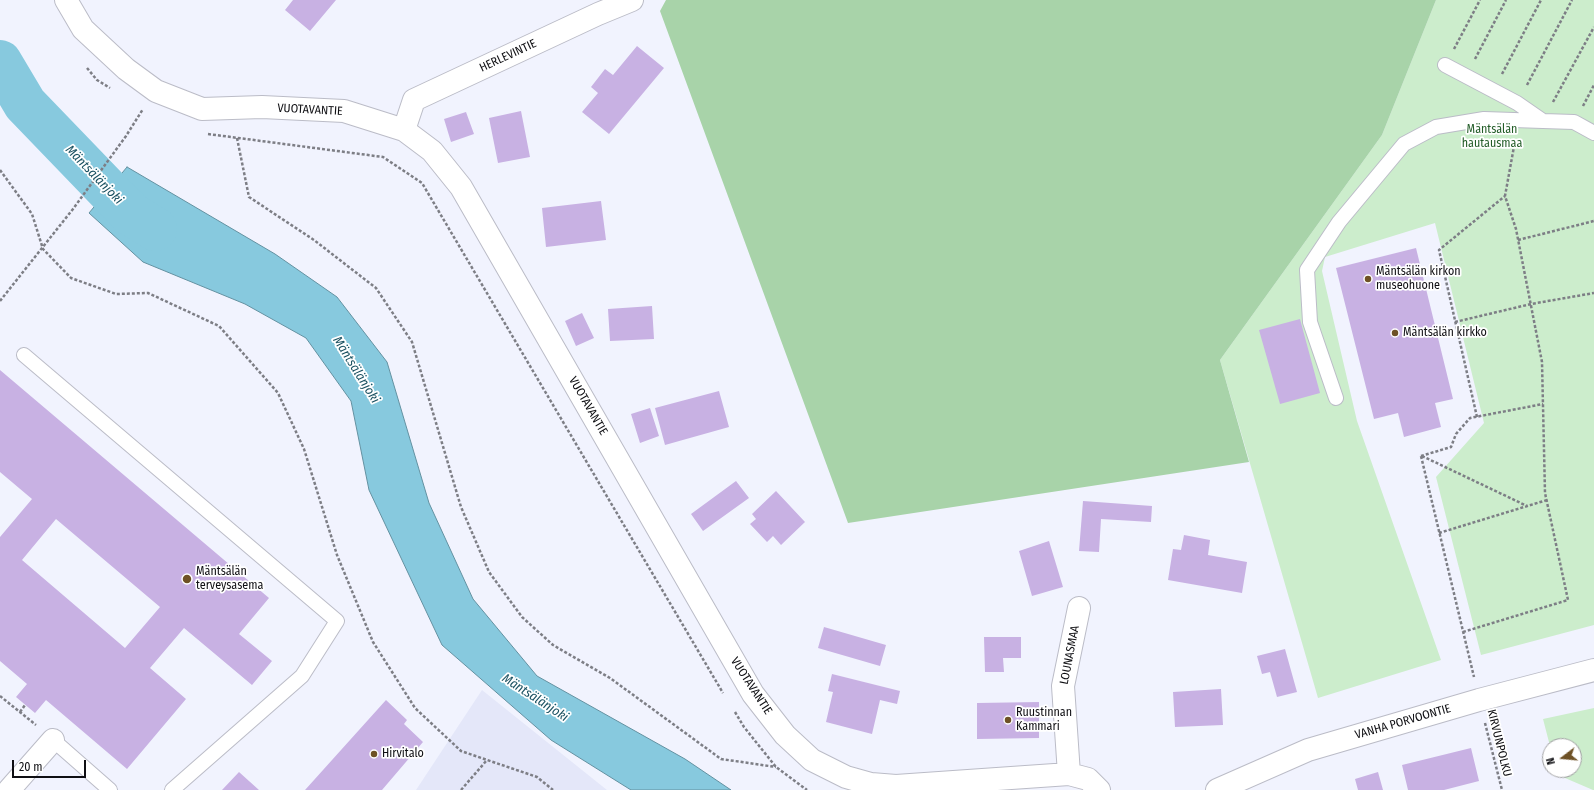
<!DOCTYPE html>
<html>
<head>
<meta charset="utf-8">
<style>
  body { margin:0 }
  #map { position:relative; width:1594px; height:790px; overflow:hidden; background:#f1f3fe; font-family:"Fira Sans Condensed",sans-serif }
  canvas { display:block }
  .north { position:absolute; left:1542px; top:738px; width:40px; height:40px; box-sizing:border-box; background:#fff; border:1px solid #9f9fa1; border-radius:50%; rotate:254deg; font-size:11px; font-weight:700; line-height:16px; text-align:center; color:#0f0f13 }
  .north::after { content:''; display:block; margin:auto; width:14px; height:18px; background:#6e5125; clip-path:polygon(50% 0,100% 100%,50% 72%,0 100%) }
  .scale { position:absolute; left:12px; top:760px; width:74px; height:18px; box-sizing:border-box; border:2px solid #0f0f13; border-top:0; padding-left:5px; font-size:12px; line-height:14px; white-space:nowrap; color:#0f0f13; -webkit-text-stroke:3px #fff; paint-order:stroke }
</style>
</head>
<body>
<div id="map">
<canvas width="1594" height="790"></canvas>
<div class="north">N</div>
<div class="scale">20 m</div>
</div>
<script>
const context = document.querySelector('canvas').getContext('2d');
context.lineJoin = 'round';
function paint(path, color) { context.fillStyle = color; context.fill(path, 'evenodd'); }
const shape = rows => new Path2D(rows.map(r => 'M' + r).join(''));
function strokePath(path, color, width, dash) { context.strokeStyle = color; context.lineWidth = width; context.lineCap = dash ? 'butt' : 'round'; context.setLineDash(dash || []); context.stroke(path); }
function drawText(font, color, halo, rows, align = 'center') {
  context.font = font + ' "Fira Sans Condensed",sans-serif'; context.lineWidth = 3.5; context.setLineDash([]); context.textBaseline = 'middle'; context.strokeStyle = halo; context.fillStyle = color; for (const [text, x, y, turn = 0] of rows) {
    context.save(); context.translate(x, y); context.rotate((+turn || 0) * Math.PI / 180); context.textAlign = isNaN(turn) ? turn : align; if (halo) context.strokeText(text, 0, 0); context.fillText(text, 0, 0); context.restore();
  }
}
const built = shape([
  [482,690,607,790,416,790]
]);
const green = shape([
  [1436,0,1594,0,1594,625,1481,655,1436,477,1484,423,1435,223,1325,257,1322,271,1357,421,1441,660,1318,698,1220,360,1382,135],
  [1594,708,1594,790,1593,790,1558,775,1557,770,1574,770,1574,746,1550,746,1543,719]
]);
const forest = shape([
  [666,0,1436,0,1382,135,1220,360,1249,462,848,523,660,11]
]);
const water = shape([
  [127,167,275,254,337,297,387,362,429,503,473,599,537,676,685,759,731,790,631,790,551,740,442,645,369,490,351,401,306,338,245,304,143,262,89,213,127,167]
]);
const river = shape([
  [0,62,25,104,131,214,155,229]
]);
const building = shape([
  [293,0,336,0,310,31,285,10],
  [637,46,664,68,609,134,582,112,598,93,591,87,605,69,613,75],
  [521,111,530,157,498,163,489,118],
  [466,112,474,134,451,142,444,119],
  [601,201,606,240,546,247,542,208],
  [1416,248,1453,399,1435,403,1441,427,1404,437,1398,413,1374,419,1336,268],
  [652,306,654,339,610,341,608,309],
  [582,313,594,338,576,346,565,321],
  [1300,319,1320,393,1280,404,1259,330],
  [0,370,269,598,239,634,272,661,252,685,184,628,150,668,186,699,127,769,46,700,35,713,16,697,27,684,0,661,0,537,32,499,0,472],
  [56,519,160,607,125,648,22,560],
  [719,391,729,427,665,445,655,408],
  [650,408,659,436,640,443,631,414],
  [736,481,749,498,703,531,691,514],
  [776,491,805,522,781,545,773,536,767,542,750,524,756,519,752,514],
  [1083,501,1152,506,1151,522,1101,519,1099,552,1079,551],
  [1184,535,1210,540,1208,555,1247,562,1242,593,1168,580,1173,549,1181,550],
  [1049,541,1063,587,1032,596,1019,551],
  [824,627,886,645,880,666,818,648],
  [984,637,1021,637,1021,658,1003,658,1004,672,985,672],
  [1285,649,1297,692,1277,697,1270,672,1262,674,1257,656],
  [832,674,900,691,897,704,880,700,872,734,826,722,833,692,828,691],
  [1221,689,1223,725,1175,727,1173,692],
  [386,700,407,720,404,724,423,742,382,790,305,790],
  [1039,702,1039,738,977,739,977,703],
  [1471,748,1479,781,1444,790,1408,790,1402,765],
  [239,772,259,790,222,790],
  [1378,772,1383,790,1358,790,1355,779]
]);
const path = shape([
  [1454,49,1480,0],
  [1475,59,1506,0],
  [87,68,97,80,110,88],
  [1502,74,1541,0],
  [1527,85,1572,0],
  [1553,102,1594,27],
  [1583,106,1594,85],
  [208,134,383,157,422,183,723,693],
  [237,138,249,197,314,240,376,288,412,342,461,507,489,572,522,617,553,645,610,678,721,759,776,767],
  [0,170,32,214,43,249,71,278,116,294,148,293,219,326,278,393,304,449,337,555,373,642,415,708,461,751,537,777,553,790],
  [1518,240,1594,221],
  [0,301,73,209,126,136,143,109],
  [1455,322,1531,304,1594,293],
  [1477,417,1439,250,1505,196],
  [1421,456,1474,677],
  [1421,456,1451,447,1456,434,1470,418,1543,404],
  [1422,456,1527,506],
  [1439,533,1547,500],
  [1463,632,1568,600,1545,493,1542,362,1516,229,1505,196,1515,141],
  [0,696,36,725],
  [20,712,25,705],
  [735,712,744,727,776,767,807,790],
  [1485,723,1502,790],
  [461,790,487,760]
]);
const service = shape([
  [1445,65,1517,103,1543,121,1574,122,1594,133],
  [24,355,337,621,302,676,172,790],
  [1336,398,1310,322,1307,270,1339,222,1404,144,1436,127,1484,119,1543,121],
  [53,740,110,790]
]);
const minor = shape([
  [66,0,83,29,126,69,156,91,202,109,262,107,344,111,404,130,432,151,461,187,753,694,785,735,812,760,846,777,871,784,896,786,1069,774,1088,779,1099,790],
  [404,130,414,100,598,14,632,0],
  [1069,774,1063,686,1079,608],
  [9,790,53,740]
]);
const secondary = shape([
  [1217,790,1308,750,1479,700,1594,670]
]);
const markers = [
  [1368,279,4,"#6e5125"],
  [1395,333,4,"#6e5125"],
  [187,579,5,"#6e5125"],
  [1008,720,4,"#6e5125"],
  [374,754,4,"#6e5125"]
];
const streetNames = [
  ["HERLEVINTIE",508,56,-25],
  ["VUOTAVANTIE",310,110,3],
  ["VUOTAVANTIE",588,406,60],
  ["LOUNASMAA",1070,655,-79],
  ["VUOTAVANTIE",751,686,57],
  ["VANHA PORVOONTIE",1403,722,-16],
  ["KIRVUNPOLKU",1499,743,76]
];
const parkNames = [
  ["Mäntsälän",1492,130],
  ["hautausmaa",1492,144]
];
const poiNames = [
  ["Mäntsälän kirkon",1376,272],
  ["museohuone",1376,286],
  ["Mäntsälän kirkko",1403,333],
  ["Mäntsälän",196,572],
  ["terveysasema",196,586],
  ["Ruustinnan",1016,713],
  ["Kammari",1016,727],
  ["Hirvitalo",382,754]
];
const waterNames = [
  ["Mäntsälänjoki",94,175,46],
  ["Mäntsälänjoki",356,370,58],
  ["Mäntsälänjoki",535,698,33]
];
paint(built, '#e4e7f9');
paint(green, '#ccedcc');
paint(forest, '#a8d3a9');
paint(water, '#87c9de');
strokePath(water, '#6391a1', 1);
strokePath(river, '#87c9de', 44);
paint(building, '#c8b1e3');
strokePath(service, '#bbbcc7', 16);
strokePath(minor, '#bbbcc7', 24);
strokePath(secondary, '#bbbcc7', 24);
strokePath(path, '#7d7e85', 2.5, [3, 2]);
strokePath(service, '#fff', 14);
strokePath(minor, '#fff', 22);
strokePath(secondary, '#fff', 22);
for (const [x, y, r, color] of markers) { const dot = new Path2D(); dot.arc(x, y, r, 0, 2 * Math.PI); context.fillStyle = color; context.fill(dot); strokePath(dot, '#fff', 1.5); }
drawText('12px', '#0f0f13', '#fff', streetNames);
drawText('12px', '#225c27', '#fff', parkNames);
drawText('12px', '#0f0f13', '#fff', poiNames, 'left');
drawText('italic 13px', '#1a5161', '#fff', waterNames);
</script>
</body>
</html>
